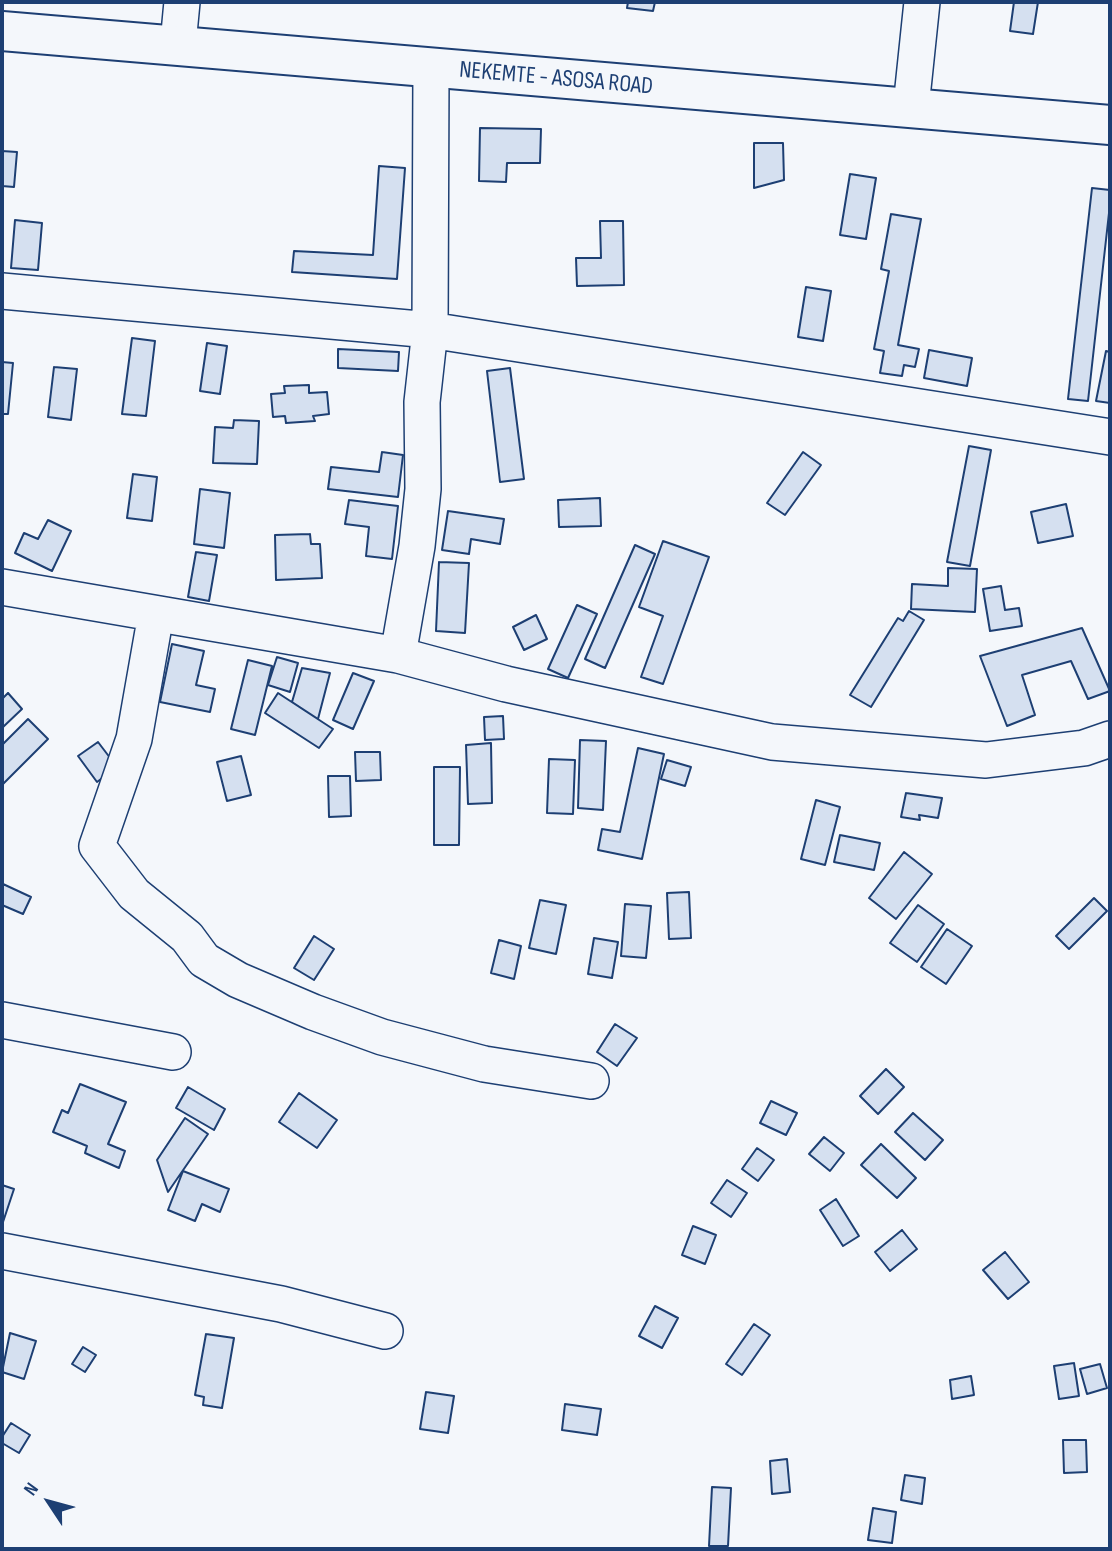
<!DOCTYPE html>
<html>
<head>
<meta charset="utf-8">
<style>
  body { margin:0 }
  #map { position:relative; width:1112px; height:1551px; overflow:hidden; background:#f4f7fb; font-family:"Sofia Sans Condensed",sans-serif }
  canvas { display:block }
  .frame { position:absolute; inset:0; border:4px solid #1d3f73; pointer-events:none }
  .north { position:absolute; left:14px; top:1467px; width:70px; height:70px; -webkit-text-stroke:5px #f4f7fb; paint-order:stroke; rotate:306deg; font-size:19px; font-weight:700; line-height:28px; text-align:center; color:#1d3f73 }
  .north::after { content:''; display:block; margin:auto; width:24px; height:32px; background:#1d3f73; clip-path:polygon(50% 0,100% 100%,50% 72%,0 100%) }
</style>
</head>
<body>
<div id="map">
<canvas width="1112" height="1551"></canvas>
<div class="frame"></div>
<div class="north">N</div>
</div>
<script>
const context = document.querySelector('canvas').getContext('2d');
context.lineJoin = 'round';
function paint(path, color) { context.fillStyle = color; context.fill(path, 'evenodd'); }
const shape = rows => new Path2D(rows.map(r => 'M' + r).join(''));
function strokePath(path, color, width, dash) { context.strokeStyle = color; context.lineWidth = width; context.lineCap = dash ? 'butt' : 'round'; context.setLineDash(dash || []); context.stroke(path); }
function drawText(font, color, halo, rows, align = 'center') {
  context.font = font + ' "Sofia Sans Condensed",sans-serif'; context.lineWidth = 5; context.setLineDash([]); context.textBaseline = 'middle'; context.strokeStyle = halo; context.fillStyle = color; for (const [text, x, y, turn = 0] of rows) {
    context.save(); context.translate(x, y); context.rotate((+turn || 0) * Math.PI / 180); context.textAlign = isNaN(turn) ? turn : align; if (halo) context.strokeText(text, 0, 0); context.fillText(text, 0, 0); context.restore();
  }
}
const building = shape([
  [628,2,655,2,653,11,627,8,628,2],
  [1014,2,1038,2,1033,34,1010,31,1014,2],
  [480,128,541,129,540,163,507,163,506,182,479,181,480,128],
  [754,143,783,143,784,180,754,188,754,143],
  [2,151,17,152,14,187,2,186,2,151],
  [379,166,405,168,397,279,292,272,294,251,373,255,379,166],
  [850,174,876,178,866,239,840,235,850,174],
  [1092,188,1110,190,1110,204,1088,401,1068,399,1092,188],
  [891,214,921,219,898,345,919,349,915,367,904,365,902,376,880,373,884,351,874,349,889,271,881,269,891,214],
  [15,220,42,223,38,270,11,268,15,220],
  [600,221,623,221,624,285,577,286,576,258,601,258,600,221],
  [806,287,831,291,823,341,798,337,806,287],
  [132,338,155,341,146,416,122,414,132,338],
  [207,343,227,346,220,394,200,391,207,343],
  [338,349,399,352,398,371,338,368,338,349],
  [929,350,972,358,967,386,924,378,929,350],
  [1106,351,1110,352,1110,403,1096,401,1106,351],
  [2,362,13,363,8,414,2,414,2,362],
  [54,367,77,369,71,420,48,417,54,367],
  [510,368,524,479,500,482,487,371,510,368],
  [309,385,309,393,327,392,329,414,313,416,315,421,286,423,285,416,273,417,271,394,285,393,284,386,309,385],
  [234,420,259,421,257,464,213,463,215,427,233,428,234,420],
  [969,446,991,450,970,566,947,562,969,446],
  [382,452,403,455,398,497,328,489,331,467,379,472,382,452],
  [803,452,821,465,785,515,767,503,803,452],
  [133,474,157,477,152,521,127,518,133,474],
  [200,489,230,493,224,548,194,544,200,489],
  [600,498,601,526,559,527,558,500,600,498],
  [349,500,398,506,392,559,366,556,369,527,345,524,349,500],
  [1066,504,1073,536,1038,543,1031,512,1066,504],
  [448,511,504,519,500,544,471,539,469,554,442,550,448,511],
  [48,520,71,531,52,571,15,553,24,533,38,539,48,520],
  [310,534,311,544,320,544,322,578,276,580,275,535,310,534],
  [663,541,709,557,663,684,641,677,663,616,639,607,663,541],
  [635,545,655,554,605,668,585,659,635,545],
  [196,552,217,555,209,601,188,597,196,552],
  [439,562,469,563,465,633,436,631,439,562],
  [948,568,977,569,975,612,911,609,912,584,948,586,948,568],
  [1001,586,1005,610,1019,608,1022,626,990,631,983,589,1001,586],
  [577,605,597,614,568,678,548,669,577,605],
  [909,611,924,620,871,707,850,695,898,618,903,621,909,611],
  [536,615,547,639,524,650,513,627,536,615],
  [1082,628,1110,691,1088,699,1071,661,1022,675,1035,715,1007,726,980,656,1082,628],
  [172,644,204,651,196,685,215,689,210,712,160,702,172,644],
  [277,657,298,663,290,692,268,685,277,657],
  [248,660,272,666,255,735,231,729,248,660],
  [302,668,330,673,318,719,292,702,302,668],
  [353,673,374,681,353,729,333,720,353,673],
  [8,693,22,709,2,728,2,699,8,693],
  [278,693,333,729,319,748,265,713,278,693],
  [503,716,504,739,485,740,484,717,503,716],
  [28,719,48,739,2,785,2,745,28,719],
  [580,740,606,741,603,810,578,808,580,740],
  [98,742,117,767,97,782,78,756,98,742],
  [491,743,492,803,468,804,466,745,491,743],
  [638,748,664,754,642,859,598,850,602,829,620,832,638,748],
  [355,752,380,752,381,780,356,781,355,752],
  [241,756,251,795,227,801,217,762,241,756],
  [549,759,575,760,573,814,547,813,549,759],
  [667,760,691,767,685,786,661,779,667,760],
  [434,767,460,767,459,845,434,845,434,767],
  [328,776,350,776,351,816,329,817,328,776],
  [906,793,942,798,938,818,919,815,920,820,901,817,906,793],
  [816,800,840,807,825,865,801,859,816,800],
  [840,835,880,843,874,870,834,862,840,835],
  [904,852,932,874,896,919,869,898,904,852],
  [3,884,31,897,23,914,2,905,3,884],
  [689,892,691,938,669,939,667,893,689,892],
  [1094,898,1107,911,1069,949,1056,936,1094,898],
  [540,900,566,905,556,954,529,948,540,900],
  [625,904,651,906,646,958,621,956,625,904],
  [918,905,944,924,917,962,890,943,918,905],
  [947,929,972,946,946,984,921,967,947,929],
  [314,936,334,949,314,980,294,968,314,936],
  [594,938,618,942,612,978,588,974,594,938],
  [499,940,521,946,514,979,491,973,499,940],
  [615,1024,637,1038,617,1066,597,1052,615,1024],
  [886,1069,904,1087,878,1114,860,1096,886,1069],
  [80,1084,126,1102,108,1144,125,1151,119,1168,85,1153,87,1146,53,1132,62,1110,68,1113,80,1084],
  [188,1087,225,1109,214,1130,176,1108,188,1087],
  [299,1093,337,1120,317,1148,279,1122,299,1093],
  [771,1101,797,1113,786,1135,760,1123,771,1101],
  [913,1113,943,1140,925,1160,895,1132,913,1113],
  [185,1118,208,1134,168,1192,157,1160,185,1118],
  [824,1137,844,1153,830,1171,809,1154,824,1137],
  [881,1144,916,1178,897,1198,861,1165,881,1144],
  [757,1148,774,1160,758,1181,742,1169,757,1148],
  [183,1171,229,1189,220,1212,202,1204,195,1221,168,1210,183,1171],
  [727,1180,747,1193,731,1217,711,1203,727,1180],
  [2,1185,14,1189,3,1222,2,1221,2,1185],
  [836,1199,859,1236,843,1246,820,1210,836,1199],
  [693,1226,716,1235,705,1264,682,1255,693,1226],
  [902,1230,917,1249,890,1271,875,1252,902,1230],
  [1005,1252,1029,1282,1008,1299,983,1270,1005,1252],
  [655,1306,678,1318,662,1348,639,1336,655,1306],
  [754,1324,770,1335,742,1375,726,1364,754,1324],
  [10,1333,36,1341,24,1379,2,1372,10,1333],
  [206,1334,234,1338,222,1408,203,1405,204,1397,195,1395,206,1334],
  [83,1347,96,1355,85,1372,72,1364,83,1347],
  [1074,1363,1079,1396,1059,1399,1054,1366,1074,1363],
  [1100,1364,1107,1388,1087,1394,1080,1369,1100,1364],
  [971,1376,974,1395,952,1399,950,1380,971,1376],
  [426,1392,454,1396,448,1433,420,1429,426,1392],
  [565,1404,601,1409,597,1435,562,1430,565,1404],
  [11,1423,30,1435,19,1453,2,1443,2,1437,11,1423],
  [1063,1440,1086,1440,1087,1472,1064,1473,1063,1440],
  [787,1459,790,1492,772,1494,770,1461,787,1459],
  [905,1475,925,1478,922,1504,901,1500,905,1475],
  [712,1487,731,1488,728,1546,709,1546,712,1487],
  [873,1508,896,1512,892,1543,868,1540,873,1508]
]);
const minor = shape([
  [178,44,182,2],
  [911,107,922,2],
  [2,291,430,330,1110,437],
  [2,587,398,655,506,684,772,742,986,760,1084,748,1110,739],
  [156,614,134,739,97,846,134,894,187,937,204,960,238,980,313,1012,382,1037,484,1064,591,1081],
  [398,655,417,546,423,489,422,402,430,330,431,68],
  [2,1020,173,1052],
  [2,1251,281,1304,385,1331]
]);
const highway = shape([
  [2,31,1110,125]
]);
const streetNames = [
  ["NEKEMTE - ASOSA ROAD",556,79,5]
];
paint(building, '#d5e0f0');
strokePath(building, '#1d3f73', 2);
strokePath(minor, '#1d3f73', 38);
strokePath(highway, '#1d3f73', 42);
strokePath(minor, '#f4f7fb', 35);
strokePath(highway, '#f4f7fb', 38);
drawText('24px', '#1d3f73', '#f4f7fb', streetNames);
</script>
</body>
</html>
